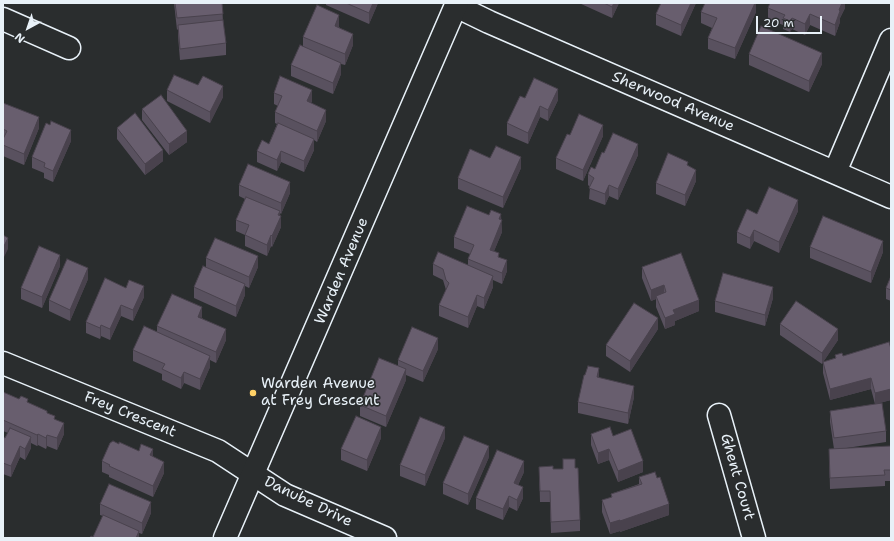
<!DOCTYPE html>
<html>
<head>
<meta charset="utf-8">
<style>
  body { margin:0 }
  #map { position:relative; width:894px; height:541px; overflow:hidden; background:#2a2d2e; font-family:"Shantell Sans",sans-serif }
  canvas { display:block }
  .frame { position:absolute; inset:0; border:4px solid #e8f1f8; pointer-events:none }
  .north { position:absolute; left:8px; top:8px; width:40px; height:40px; -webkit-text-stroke:3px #2a2d2e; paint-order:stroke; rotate:220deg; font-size:11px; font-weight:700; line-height:16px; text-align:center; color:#e8f1f8 }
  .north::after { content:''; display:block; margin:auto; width:14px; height:18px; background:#e8f1f8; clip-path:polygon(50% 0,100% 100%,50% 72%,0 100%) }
  .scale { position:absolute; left:756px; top:16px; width:66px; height:18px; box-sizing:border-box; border:2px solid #e8f1f8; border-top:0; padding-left:5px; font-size:12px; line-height:14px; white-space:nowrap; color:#e8f1f8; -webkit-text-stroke:3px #2a2d2e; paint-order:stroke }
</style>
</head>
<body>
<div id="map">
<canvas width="894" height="541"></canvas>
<div class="frame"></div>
<div class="north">N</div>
<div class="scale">20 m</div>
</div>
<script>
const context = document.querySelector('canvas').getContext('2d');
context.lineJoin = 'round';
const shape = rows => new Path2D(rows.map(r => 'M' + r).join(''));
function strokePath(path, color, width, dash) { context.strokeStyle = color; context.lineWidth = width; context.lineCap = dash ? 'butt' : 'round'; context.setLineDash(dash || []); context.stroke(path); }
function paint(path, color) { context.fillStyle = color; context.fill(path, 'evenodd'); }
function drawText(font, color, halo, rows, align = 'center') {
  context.font = font + ' "Shantell Sans",sans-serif'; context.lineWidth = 3.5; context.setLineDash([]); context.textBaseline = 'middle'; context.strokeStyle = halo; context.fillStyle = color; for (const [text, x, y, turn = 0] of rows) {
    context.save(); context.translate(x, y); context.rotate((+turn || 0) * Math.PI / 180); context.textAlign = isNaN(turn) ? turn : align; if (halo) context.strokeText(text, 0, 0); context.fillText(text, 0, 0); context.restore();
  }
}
const street = shape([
  [456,6,489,22,891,197],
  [3,19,69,48],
  [835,172,891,40],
  [3,363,218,451,285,495,385,538],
  [719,415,754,538]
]);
const secondary = shape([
  [225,538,457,3]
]);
const wall = shape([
  [174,3,222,3,223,22,226,43,226,55,180,60,178,36,178,29,177,30],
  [326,3,378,3,369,24,326,5],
  [579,3,619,3,612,18],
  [661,3,696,3,681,36,656,25,656,14],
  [756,3,756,12,735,59,708,49,708,38,712,28,701,23,701,12],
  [845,3,845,8,840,18,840,22,835,36,810,25,805,35,792,29,790,32,783,29,783,25,768,19,768,8],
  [339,26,339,27,353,45,345,65,341,64,341,74,333,94,291,76,291,65,303,46,303,37],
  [749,54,822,64,809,92,749,65],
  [167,90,223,97,210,123,167,101],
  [274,93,312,101,311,103,326,121,317,142,314,140,314,150,304,172,281,162,277,171,257,162,257,151,269,144,277,124,275,123,275,112,278,106,274,104],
  [525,98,558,100,548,121,540,117,528,144,507,135,507,123],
  [3,103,39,128,24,165,3,156],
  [142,109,187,142,169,155,142,120],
  [117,128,163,161,145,175,117,139],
  [570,135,603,136,583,181,556,169,556,158],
  [71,141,53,182,44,178,44,173,32,168,32,157],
  [604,153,638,155,618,200,609,196,605,205,589,199,590,187,588,185,588,174,595,169],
  [490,158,521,168,503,208,458,189,458,178],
  [688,166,696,181,685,206,656,194,656,183],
  [239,185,290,193,281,214,280,213,281,227,272,247,271,246,267,256,245,246,245,235,236,231,236,220,245,199,239,196],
  [798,211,779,253,754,241,750,249,737,243,737,232,757,214],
  [501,220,502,232,494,251,499,257,507,271,502,284,493,280,493,287,484,309,477,306,468,328,439,316,439,305,446,290,443,280,433,275,433,264,468,265,468,259,470,254,454,248,454,237],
  [810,247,883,252,871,283,810,258],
  [206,258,258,267,249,288,245,286,245,295,236,317,194,298,194,287,206,267],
  [60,266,42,308,21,299,21,288],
  [642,267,699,311,675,321,675,325,665,329,656,307,656,299,651,301,642,278],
  [891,276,891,301,886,299,886,288],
  [105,278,144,297,133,321,121,316,110,340,101,336,100,339,86,333,86,322],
  [88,279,70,321,49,311,49,300],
  [773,298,765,326,715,312,715,301],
  [202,318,226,340,216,363,210,360,210,367,200,390,184,383,181,389,162,380,162,374,133,361,133,350,157,332,157,326],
  [780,324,838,340,823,362,835,358,835,355,843,356,889,342,891,400,875,404,886,431,886,442,840,449,891,446,891,481,885,481,885,486,830,489,829,449,834,449,830,422,830,411,875,404,871,389,830,400,823,373,823,362,822,364,780,335],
  [658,329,630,372,606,356,606,345],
  [438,349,423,382,406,375,406,380,386,427,360,416,360,405,398,365,398,360],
  [599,378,634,397,628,424,578,413,578,402],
  [3,392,28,403,47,413,55,419,64,434,57,450,47,446,46,449,38,445,37,446,31,443,31,448,25,460,20,457,11,477,3,474,3,437,5,438,8,433,3,431],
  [591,434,613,436,643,472,618,482,609,460,598,464,591,445],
  [381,438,367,471,341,460,341,449],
  [445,438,425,486,400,476,400,465],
  [119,444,153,457,164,473,153,497,109,477,109,475,102,472,102,461],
  [489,457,468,505,443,494,443,483],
  [563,459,575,468,580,520,580,531,551,533,550,502,540,502,539,467,553,469,563,469],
  [524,472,518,485,523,498,517,511,509,507,503,520,476,509,476,498],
  [639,477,669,515,620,532,620,531,610,534,602,512,602,500,611,498,611,494,639,484],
  [100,504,151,513,142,534,139,533,139,538,93,537,103,516,100,515]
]);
const shadedWall = shape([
  [373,3,378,3,369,24,369,13],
  [614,3,619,3,612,18,612,7],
  [691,3,696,3,681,36,681,25],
  [755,3,756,3,756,12,735,59,735,48],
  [842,3,845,3,845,8,840,18,840,22,835,36,835,25,839,10],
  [810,14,810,25,805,35,805,24],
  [339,15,339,26,335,37,335,26],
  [792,18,792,29,790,32,790,21],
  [353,34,353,45,345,65,345,54],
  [822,53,822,64,809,92,809,81],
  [341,63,341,74,333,94,333,83],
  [223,86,223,97,210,123,210,112],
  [558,89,558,100,548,121,548,110],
  [312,90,312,101,307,112,307,101],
  [540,106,540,117,528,144,528,133],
  [326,110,326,121,317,142,317,131],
  [39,117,39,128,24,165,24,154],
  [603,125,603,136,583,181,583,170],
  [71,130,71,141,53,182,53,171],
  [187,131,187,142,169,155,169,144],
  [314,139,314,150,304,172,304,161],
  [638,144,638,155,618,200,618,189],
  [163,150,163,161,145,175,145,164],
  [281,151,281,162,277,171,277,160],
  [521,157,521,168,503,208,503,197],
  [696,170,696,181,685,206,685,195],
  [290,182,290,193,281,214,281,203],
  [609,185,609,196,605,205,605,194],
  [798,200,798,211,779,253,779,242],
  [280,211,280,220,281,216,281,227,272,247,272,236],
  [501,214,502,232,490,261,490,250],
  [754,230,754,241,750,249,750,238],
  [271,235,271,246,267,256,267,245],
  [8,238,8,249,3,259,3,248],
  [883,241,883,252,871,283,871,272],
  [60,255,60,266,42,308,42,297],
  [258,256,258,267,249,288,249,277],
  [507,260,507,271,502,284,502,273],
  [88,268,88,279,70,321,70,310],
  [493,276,493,287,484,309,484,298],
  [245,284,245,295,236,317,236,306],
  [664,285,664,296,656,296,656,299,651,301,651,290],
  [144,286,144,297,133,321,133,310],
  [773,287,773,298,765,326,765,315],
  [477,295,477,306,468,328,468,317],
  [699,300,699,311,675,321,675,325,665,329,665,318,673,310],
  [121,305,121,316,110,340,110,329],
  [202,307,202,318,198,317],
  [658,318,658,329,630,372,630,361],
  [101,325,101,336,100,339,100,328],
  [226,329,226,340,216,363,216,352],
  [838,329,838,340,822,364,822,353],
  [438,338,438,349,423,382,423,371],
  [210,356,210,367,200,390,200,379],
  [599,368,599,379,597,377],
  [406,369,406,380,386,427,386,416],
  [184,372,184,383,181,389,181,378],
  [871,378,871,389,830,400,830,389],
  [634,386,634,397,628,424,628,413],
  [891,389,891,400,875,404,875,393],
  [64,423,64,434,57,450,57,438],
  [381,427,381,438,367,471,367,460],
  [445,427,445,438,425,486,425,475],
  [38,434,38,445,37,446,37,435],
  [47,435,47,446,46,449,46,438],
  [31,437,31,448,25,460,25,449],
  [20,446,20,457,11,477,11,466],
  [489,446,489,457,468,505,468,494],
  [153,449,153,460,150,455],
  [609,449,609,460,598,464,598,453],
  [524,461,524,472,514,494,514,483],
  [643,461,643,472,618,482,618,471],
  [164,462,164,473,153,497,153,486],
  [523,487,523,498,517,511,517,500],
  [509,496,509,507,503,520,503,509],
  [151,502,151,513,142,534,142,523],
  [669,504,669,515,620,532,620,521],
  [620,520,620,531,610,534,610,523],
  [139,531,139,538,136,538]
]);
const building = shape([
  [175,3,222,3,223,14,177,18,175,3],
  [346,3,373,3,369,13,346,3],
  [604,3,614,3,612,7,604,3],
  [661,3,691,3,681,25,656,14,661,3],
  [705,3,755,3,735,48,708,38,717,18,701,12,705,3],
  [770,3,842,3,839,10,840,11,835,25,810,14,805,24,792,18,790,21,783,18,785,15,768,8,770,3],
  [317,5,339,15,335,26,353,34,345,54,303,37,317,5],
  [223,20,226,43,180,49,178,25,223,20],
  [761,26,822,53,809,81,749,54,761,26],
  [300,45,341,63,333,83,291,65,300,45],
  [174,75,198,85,203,76,223,86,210,112,167,90,174,75],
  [280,76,312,90,307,101,326,110,317,131,275,112,282,96,274,93,280,76],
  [534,78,558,89,548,110,540,106,528,133,507,123,520,96,525,98,534,78],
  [161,95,187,131,169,144,142,109,161,95],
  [3,103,39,117,24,154,3,145,3,139,7,131,3,129,3,103],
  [135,113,163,150,145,164,117,128,135,113],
  [579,114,603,125,583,170,556,158,567,134,570,135,579,114],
  [51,121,71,130,53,171,44,167,45,163,32,157,46,123,50,125,51,121],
  [278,123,314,139,304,161,281,151,277,160,257,151,262,140,269,144,278,123],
  [613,133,638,144,618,189,609,185,605,194,589,188,594,178,588,174,591,167,595,169,602,152,604,153,613,133],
  [496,146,521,157,503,197,458,178,470,149,490,158,496,146],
  [668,153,688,162,687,165,696,170,685,195,656,183,668,153],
  [248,164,290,182,281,203,239,185,248,164],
  [769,187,798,200,779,242,754,230,750,238,737,232,747,209,757,214,769,187],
  [246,197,280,211,278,215,281,216,272,236,271,235,267,245,245,235,249,225,236,220,246,197],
  [467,206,489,215,491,210,501,214,499,219,502,220,490,250,499,253,498,257,507,260,502,273,468,259,474,245,454,237,467,206],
  [823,216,883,241,871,272,810,247,823,216],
  [3,235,8,238,3,248,3,235],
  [215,238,258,256,249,277,206,258,215,238],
  [39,246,60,255,42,297,21,288,39,246],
  [438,252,493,276,484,298,477,295,468,317,439,305,449,283,446,280,443,269,433,264,438,252],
  [681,253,699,300,673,310,675,314,665,318,656,296,666,292,664,285,651,290,642,267,681,253],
  [67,259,88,268,70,310,49,300,67,259],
  [203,266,245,284,236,306,194,287,203,266],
  [723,273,773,287,765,315,715,301,723,273],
  [891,276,891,290,886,288,891,276],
  [105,278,126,288,129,280,144,286,133,310,121,305,110,329,101,325,100,328,86,322,105,278],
  [172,294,202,307,198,317,226,329,216,352,157,326,172,294],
  [796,301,838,329,822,353,780,324,796,301],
  [634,303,658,318,630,361,606,345,634,303],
  [144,326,210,356,200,379,184,372,181,378,162,369,165,364,133,350,144,326],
  [412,327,438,338,423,371,398,360,412,327],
  [889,342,891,349,891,389,875,393,871,378,830,389,823,362,836,358,835,355,842,353,843,356,889,342],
  [379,358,406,369,386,416,360,405,379,358],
  [588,366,599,368,597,377,634,386,628,413,578,402,584,375,585,375,588,366],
  [3,392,19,399,21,396,28,399,27,402,47,411,47,413,55,416,54,419,64,423,57,438,47,435,46,438,38,434,37,435,3,420,3,392],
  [882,403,886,431,834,438,830,411,882,403],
  [356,416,381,427,367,460,341,449,356,416],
  [420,417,445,427,425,475,400,465,420,417],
  [610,427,613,436,631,429,643,461,618,471,609,449,598,453,591,434,610,427],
  [10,428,31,437,25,449,20,446,11,466,3,463,3,437,5,438,10,428],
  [464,436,489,446,468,494,443,483,464,436],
  [113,441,119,444,119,442,139,451,141,444,153,449,150,455,164,462,153,486,109,466,110,465,102,461,110,443,113,441],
  [891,446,891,470,884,470,885,475,830,478,829,449,891,446],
  [497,450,524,461,514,483,523,487,517,500,509,496,503,509,476,498,497,450],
  [563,459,575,459,575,468,578,468,580,520,551,522,550,491,540,491,539,467,553,466,553,469,563,469,563,459],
  [655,472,657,478,660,477,669,504,620,521,620,520,610,523,602,500,612,497,611,494,642,484,639,477,655,472],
  [109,484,151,502,142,523,100,504,109,484],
  [103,515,139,531,136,538,90,538,91,536,93,537,103,515]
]);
const markers = [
  [253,393,4,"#ffd166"]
];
const streetNames = [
  ["Sherwood Avenue",673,102,23],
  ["Warden Avenue",342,271,-67],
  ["Frey Crescent",130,415,22],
  ["Ghent Court",737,477,74],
  ["Danube Drive",308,502,26]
];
const poiNames = [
  ["Warden Avenue",261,384],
  ["at Frey Crescent",261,401]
];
strokePath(street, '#e8f1f8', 25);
strokePath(secondary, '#e8f1f8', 25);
strokePath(street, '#2a2d2e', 22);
strokePath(secondary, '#2a2d2e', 22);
paint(wall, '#59515f');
paint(shadedWall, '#49424d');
paint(building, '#685e6e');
strokePath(building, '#49424d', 1);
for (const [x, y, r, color] of markers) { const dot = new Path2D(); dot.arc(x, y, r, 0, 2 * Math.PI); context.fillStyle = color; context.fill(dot); strokePath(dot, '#2a2d2e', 1.5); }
drawText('15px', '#e8f1f8', '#2a2d2e', streetNames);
drawText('15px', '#e8f1f8', '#2a2d2e', poiNames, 'left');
</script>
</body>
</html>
